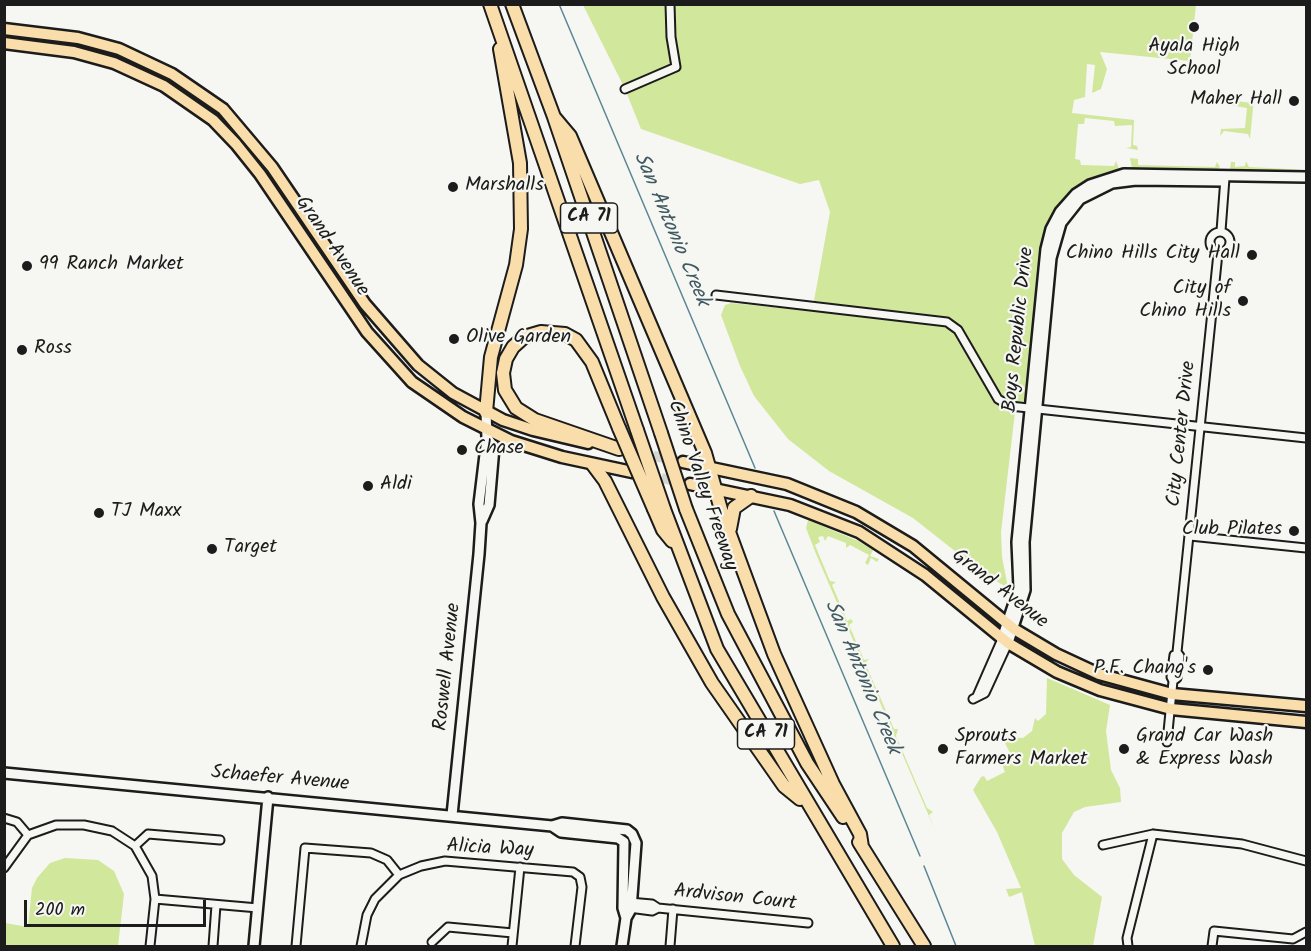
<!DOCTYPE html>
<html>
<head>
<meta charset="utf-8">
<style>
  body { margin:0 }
  #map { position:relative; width:1311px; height:951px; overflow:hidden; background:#f6f6f2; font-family:Kalam,sans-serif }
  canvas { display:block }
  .frame { position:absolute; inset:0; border:6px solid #1c1c1c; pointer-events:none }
  .scale { position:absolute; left:24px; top:900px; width:182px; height:27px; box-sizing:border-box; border:3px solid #1c1c1c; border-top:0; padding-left:8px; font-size:18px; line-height:21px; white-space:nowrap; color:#1c1c1c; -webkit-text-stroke:4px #f6f6f2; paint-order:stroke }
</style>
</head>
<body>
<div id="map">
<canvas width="1311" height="951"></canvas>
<div class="frame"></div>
<div class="scale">200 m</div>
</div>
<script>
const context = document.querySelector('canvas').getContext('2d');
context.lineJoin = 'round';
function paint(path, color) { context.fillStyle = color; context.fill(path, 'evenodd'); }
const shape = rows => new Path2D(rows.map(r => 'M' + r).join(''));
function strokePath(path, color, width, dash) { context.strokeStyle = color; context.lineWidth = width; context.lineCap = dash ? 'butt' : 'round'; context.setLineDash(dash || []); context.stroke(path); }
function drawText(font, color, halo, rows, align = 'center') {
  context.font = font + ' Kalam,sans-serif'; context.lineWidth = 4.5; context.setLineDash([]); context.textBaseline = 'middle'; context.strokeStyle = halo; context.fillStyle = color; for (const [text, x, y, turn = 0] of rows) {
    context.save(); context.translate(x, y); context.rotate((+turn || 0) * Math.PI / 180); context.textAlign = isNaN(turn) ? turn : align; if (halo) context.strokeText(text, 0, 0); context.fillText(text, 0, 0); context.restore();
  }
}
const green = shape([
  [583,5,1196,5,1190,61,1100,52,1107,69,1101,89,1092,93,1095,65,1087,64,1085,97,1074,100,1072,113,1134,120,1133,145,1137,146,1138,150,1126,148,1131,147,1132,125,1115,126,1114,121,1085,118,1084,124,1078,124,1075,159,1080,160,1081,165,1114,166,1116,161,1119,169,1083,184,1046,230,1042,247,1027,395,1024,401,1017,403,1007,401,999,393,962,328,951,319,814,301,830,212,819,180,800,184,641,129,625,89],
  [1225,95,1227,100,1252,103,1254,98,1250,139,1248,134,1224,131,1220,136,1221,129,1245,128,1247,108,1224,104],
  [1130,158,1138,159,1138,165,1215,167,1217,162,1220,167,1216,171,1132,169],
  [1246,161,1249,167,1306,170,1306,172,1230,169,1231,162,1235,162,1235,167,1245,166],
  [731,303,933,323,946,326,955,332,995,400,1003,407,1015,412,1001,532,1002,557,1008,588,984,574,913,518,829,471,788,439,754,396,740,366,721,315,725,305],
  [808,520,858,541,873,550,870,556,879,559,877,562,871,558,868,565,865,563,869,555,850,545,846,548,846,543,828,536,825,541,823,536,818,537,820,542,815,545,830,581,836,582,832,585,844,613,847,621,851,619,853,622,849,625,864,660,869,659,865,663,894,729,898,729,896,736,927,808,933,812,929,815,935,830,816,554,806,528],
  [1047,678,1110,705,1106,731,1111,770,1120,788,1121,802,1085,807,1074,812,1062,833,1062,859,1074,875,1102,897,1093,946,1035,946,1022,892,1009,897,1006,889,1021,888,997,832,973,790,981,777,984,776,987,781,1005,772,1003,767,1005,756,1010,753,1002,737,1023,738,1032,731,1035,718,1038,721,1046,714],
  [65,858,98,860,114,871,124,894,118,946,5,946,5,923,28,927,32,888,37,878,50,863]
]);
const stream = shape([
  [559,4,755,468],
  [774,511,920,856],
  [924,866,956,946]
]);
const primaryTunnel = shape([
  [624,450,683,462],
  [647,475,690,484]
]);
const street = shape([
  [625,89,676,67,671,37,670,4],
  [1221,231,1225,178],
  '1210 242a10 10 0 1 1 20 0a10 10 0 1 1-20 0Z',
  [716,295,947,322,958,330,998,399,1010,406,1306,438],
  [1190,536,1306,548],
  [1173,681,1177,678,1180,656,1177,652,1218,253],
  [977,696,1002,639],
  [973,699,985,693,1008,643],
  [1167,742,1173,681,1171,677,1174,655,1177,654],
  [4,818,17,822,28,835],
  [28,835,56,825,84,825,112,831,135,846,152,876,155,899,150,946],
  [1103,845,1153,834,1242,844,1306,861],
  [135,846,148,834,220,840],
  [4,868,28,835],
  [155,899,258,908],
  [629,902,652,904,658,908,808,923],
  [629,908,652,911,658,908],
  [432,942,448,927,513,933],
  [213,946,216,905],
  [296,946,305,848,371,853,387,860,399,875],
  [361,946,367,915,375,899,399,875,421,866,445,861,573,872,580,877,582,887,575,946],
  [512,946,520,867],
  [670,946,673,909],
  [1128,946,1127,938,1153,834],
  [1212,946,1214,931,1293,939,1306,932]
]);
const secondary = shape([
  [482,521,489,505,494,447,487,438],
  [1002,639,1019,588,1017,542,1046,249,1051,229,1060,212,1076,194,1090,185,1124,174,1306,177],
  [1008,643,1025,590,1024,542,1051,258,1061,223,1080,199,1112,183,1136,180,1223,181],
  [4,773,552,826,562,823,627,830,632,834,636,843,631,909,626,918,622,946],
  [452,815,479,554,481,523,479,504,487,438,486,412],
  [552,826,561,832,618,838,624,842,623,908,626,918],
  [254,946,268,797]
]);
const primary = shape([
  [4,29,78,38,119,49,172,74,223,109,272,167,365,304,418,365,453,393,503,420,533,430,588,443],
  [4,43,74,52,114,63,164,86,213,120,236,144,260,174,367,332,412,382,463,417,511,441,562,457,632,472],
  [683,462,787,484,856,512,913,546,1014,629,1056,654,1099,674,1172,694,1306,706],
  [690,484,790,505,859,532,925,575,1008,643,1057,672,1100,690,1171,709,1306,722]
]);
const highway = shape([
  [490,4,637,430],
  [512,4,554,117,661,433],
  [554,117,570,136,705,453,722,513,774,654,833,784,860,834,862,847],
  [486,412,491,357,516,265,521,229,520,163,500,49],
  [619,449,535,420,516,408,505,390,503,373,506,359,513,347,524,337,541,332,565,334,576,340,592,362,619,428],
  [593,465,605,481,663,597,712,683,784,786,800,799],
  [654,509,663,530,672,541],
  [664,509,717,649,893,946],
  [686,509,728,614,807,763,843,817],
  [730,529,734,508,751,496],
  [859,842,924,946]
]);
const highwayBridge = shape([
  [619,428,654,509],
  [637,430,664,509],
  [661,433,686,509]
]);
const markers = [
  [1194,27,6,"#1c1c1c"],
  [1294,101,6,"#1c1c1c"],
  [453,187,6,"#1c1c1c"],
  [1252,255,6,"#1c1c1c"],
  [27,266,6,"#1c1c1c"],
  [1243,301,6,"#1c1c1c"],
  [454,339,6,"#1c1c1c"],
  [22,350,6,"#1c1c1c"],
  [462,450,6,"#1c1c1c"],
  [368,486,6,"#1c1c1c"],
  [99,513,6,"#1c1c1c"],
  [1294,531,6,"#1c1c1c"],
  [212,549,6,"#1c1c1c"],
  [1208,670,6,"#1c1c1c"],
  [943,749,6,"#1c1c1c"],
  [1124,749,6,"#1c1c1c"]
];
const shields = [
  [589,218,57],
  [766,734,57]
];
const shieldNames = [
  ["CA 71",589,218],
  ["CA 71",766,734]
];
const poiNames = [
  ["Ayala High",1194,48,"center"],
  ["School",1194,71,"center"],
  ["Maher Hall",1282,101,"right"],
  ["Marshalls",465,187],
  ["Chino Hills City Hall",1240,255,"right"],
  ["99 Ranch Market",39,266],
  ["City of",1231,290,"right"],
  ["Chino Hills",1231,313,"right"],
  ["Olive Garden",466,339],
  ["Ross",34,350],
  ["Chase",474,450],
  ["Aldi",380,486],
  ["TJ Maxx",111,513],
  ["Club Pilates",1282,531,"right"],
  ["Target",224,549],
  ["P.F. Chang's",1196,670,"right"],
  ["Sprouts",955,738],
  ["Farmers Market",955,761],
  ["Grand Car Wash",1136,738],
  ["& Express Wash",1136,761]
];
const streetNames = [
  ["Grand Avenue",331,247,56],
  ["Boys Republic Drive",1020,330,-84],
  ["City Center Drive",1183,434,-84],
  ["Chino Valley Freeway",701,486,71],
  ["Grand Avenue",999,590,38],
  ["Roswell Avenue",449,667,-84],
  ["Schaefer Avenue",280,780,5],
  ["Alicia Way",490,850,3],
  ["Ardvison Court",735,899,6]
];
const waterNames = [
  ["San Antonio Creek",670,230,67],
  ["San Antonio Creek",861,678,67]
];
paint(green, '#d1e79c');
strokePath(stream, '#598793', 1.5);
strokePath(primaryTunnel, '#d5d5d2', 10, [10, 5]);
strokePath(street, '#1c1c1c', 11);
strokePath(secondary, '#1c1c1c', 14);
strokePath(primary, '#1c1c1c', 15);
strokePath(highway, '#1c1c1c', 16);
strokePath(street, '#f6f6f2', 7);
strokePath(secondary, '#f6f6f2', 9);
strokePath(primary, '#f9deab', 10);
strokePath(highway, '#f9deab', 12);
strokePath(highwayBridge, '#1c1c1c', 16, []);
strokePath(highwayBridge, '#f9deab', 12);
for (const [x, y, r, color] of markers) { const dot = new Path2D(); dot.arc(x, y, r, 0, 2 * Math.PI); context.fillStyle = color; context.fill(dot); strokePath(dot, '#f6f6f2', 2); }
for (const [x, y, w] of shields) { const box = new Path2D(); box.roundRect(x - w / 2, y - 15, w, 30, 4.5); context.fillStyle = '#f6f6f2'; context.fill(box); strokePath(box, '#1c1c1c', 1.5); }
drawText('bold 18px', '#1c1c1c', null, shieldNames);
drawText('20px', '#1c1c1c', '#f6f6f2', poiNames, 'left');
drawText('20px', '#1c1c1c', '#f6f6f2', streetNames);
drawText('italic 21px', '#405a61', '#f6f6f2', waterNames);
</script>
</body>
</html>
